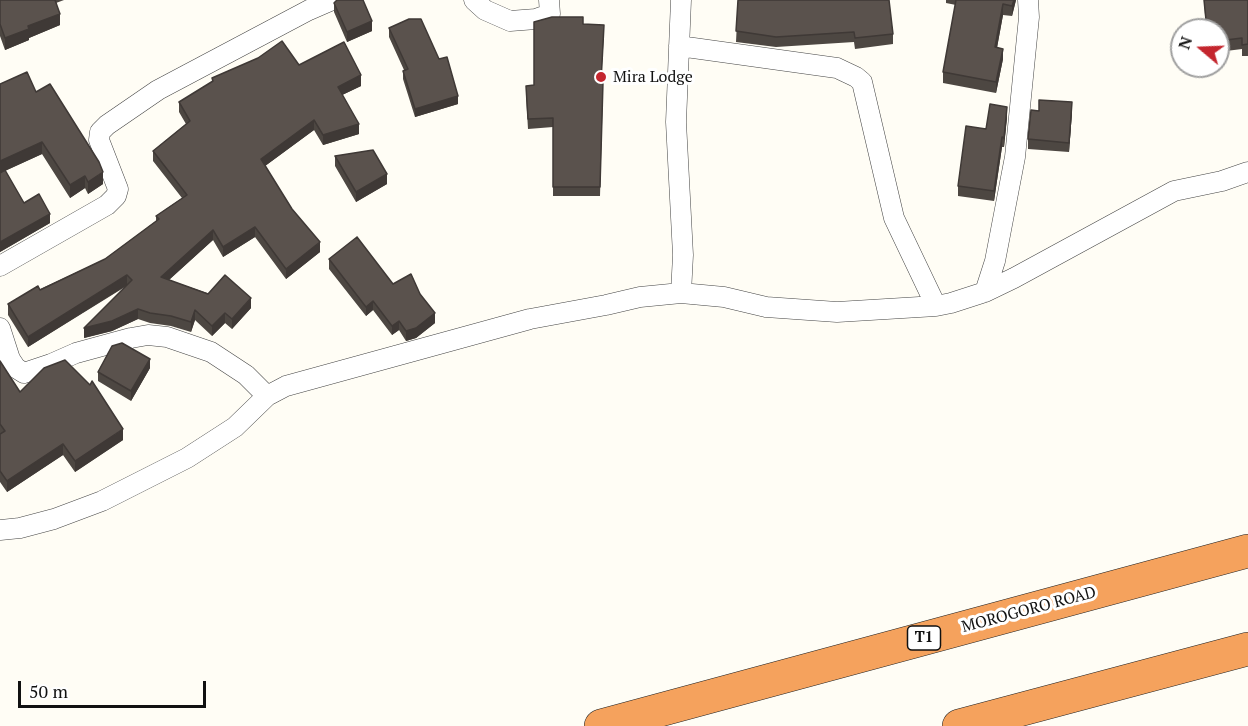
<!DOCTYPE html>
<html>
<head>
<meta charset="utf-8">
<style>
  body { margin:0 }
  #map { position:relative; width:1248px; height:726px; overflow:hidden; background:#fffdf5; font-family:"PT Serif",serif }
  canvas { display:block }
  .north { position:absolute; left:1170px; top:18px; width:60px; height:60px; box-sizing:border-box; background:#fff; border:2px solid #a0a0a0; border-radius:50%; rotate:289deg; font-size:16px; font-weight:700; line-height:24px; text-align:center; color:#111 }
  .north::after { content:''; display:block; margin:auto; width:21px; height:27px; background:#c4262e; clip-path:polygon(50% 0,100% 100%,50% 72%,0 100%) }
  .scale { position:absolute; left:18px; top:681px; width:188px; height:27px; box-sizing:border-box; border:3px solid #111; border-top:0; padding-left:8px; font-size:18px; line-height:21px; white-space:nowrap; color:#111; -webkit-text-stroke:4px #fff; paint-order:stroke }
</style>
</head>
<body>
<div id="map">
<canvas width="1248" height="726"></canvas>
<div class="north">N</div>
<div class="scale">50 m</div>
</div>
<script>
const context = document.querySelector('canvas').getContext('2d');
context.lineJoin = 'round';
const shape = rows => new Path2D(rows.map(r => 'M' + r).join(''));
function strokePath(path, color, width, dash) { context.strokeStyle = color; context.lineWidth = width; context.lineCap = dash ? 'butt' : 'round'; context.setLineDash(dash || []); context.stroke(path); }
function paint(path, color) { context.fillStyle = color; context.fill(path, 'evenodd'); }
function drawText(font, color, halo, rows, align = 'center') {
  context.font = font + ' "PT Serif",serif'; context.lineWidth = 6; context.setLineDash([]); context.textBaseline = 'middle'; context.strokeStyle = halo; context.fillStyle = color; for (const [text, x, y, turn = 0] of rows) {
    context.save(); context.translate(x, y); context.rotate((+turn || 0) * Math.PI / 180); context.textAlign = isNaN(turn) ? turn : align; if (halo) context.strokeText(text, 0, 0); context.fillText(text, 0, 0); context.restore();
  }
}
const street = shape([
  [474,0,485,10,510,21,536,19,550,14,549,0],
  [681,0,676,122,683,255,681,293],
  [679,46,837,68,856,77,862,82,894,218,936,306],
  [0,266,107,205,116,196,118,189,99,140,100,132,107,125,158,90,309,10,332,0],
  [985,292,995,261,1015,157,1029,17,1028,0],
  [0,328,10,359,16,368,24,373,51,364,76,353,131,338,148,335,167,337,211,352,246,375,267,396],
  [0,530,20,528,54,519,102,501,187,458,235,427,267,396,286,386,530,319,606,305,640,297,681,293,724,297,766,307,837,312,936,306,951,303,985,292,1014,278,1174,191,1222,181,1248,172]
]);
const highway = shape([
  [601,726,1248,551],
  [959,726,1248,649]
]);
const wall = shape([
  [0,0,64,0,56,3,60,25,29,38,29,40,5,50,0,36],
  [738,0,893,34,893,44,855,49,854,42,776,47,736,42],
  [946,0,1016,0,1012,16,1003,15,997,48,1003,59,996,93,943,83,943,72,956,5,946,3],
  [1204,0,1248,0,1248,56,1242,56,1242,49,1218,52,1218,30,1206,30],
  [334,3,372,31,347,42,334,12],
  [583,24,604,34,601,82,603,91,600,196,553,196,553,127,528,129,526,95],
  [389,28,458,104,415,117,403,79,403,71,404,70,389,37],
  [299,65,361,86,342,95,359,134,323,145,314,130,265,166,292,209,320,252,286,279,255,237,223,257,213,240,169,280,251,308,232,329,225,323,212,336,195,320,191,332,171,326,150,323,138,319,112,331,84,338,125,287,28,347,8,315,8,304,105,259,156,221,156,216,182,198,153,161,153,151,186,124,179,112,179,102,212,82,212,78],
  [0,84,36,92,103,184,88,194,85,188,70,198,42,154,5,171,24,203,50,223,0,252],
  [1039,111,1072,112,1069,152,1028,149,1028,139],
  [1007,117,1004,147,1002,147,994,201,958,196,958,186],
  [335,156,387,184,356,202,335,166],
  [329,259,393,284,435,323,416,338,406,341,399,330,392,335,373,310,366,316,329,269],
  [0,361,20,392,123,440,75,472,63,455,7,492,0,482],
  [150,368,131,401,98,381,98,372]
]);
const shadedWall = shape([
  [1014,0,1016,0,1012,16,1012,6],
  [1003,4,1003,15,995,58,995,47],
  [60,14,60,25,29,38,29,40,5,50,5,38,28,26],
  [372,21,372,31,347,42,347,32],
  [1003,49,1003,59,996,93,996,82],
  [361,75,361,86,338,97,338,87],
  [458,96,458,104,415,117,415,109],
  [1072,102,1072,112,1069,152,1069,143],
  [1007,107,1007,117,1004,147,1004,138],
  [314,120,314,130,261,169,261,159],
  [359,124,359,134,323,145,323,135],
  [1002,137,1002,147,994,201,994,191],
  [42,142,42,154,0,173,0,161],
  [103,172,103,184,88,194,88,182],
  [387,174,387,184,356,202,356,192],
  [85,176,85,188,70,198,70,185],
  [50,214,50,223,0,252,0,242],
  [255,227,255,237,223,257,223,247],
  [213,230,213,240,161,287,161,277],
  [320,242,320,252,286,279,286,269],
  [127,275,127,285,28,347,28,337],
  [251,298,251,308,232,329,232,319],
  [373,301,373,310,366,316,366,307],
  [138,309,138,319,112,331,84,338,84,328],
  [195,310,195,320,191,332,191,322],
  [225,313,225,323,212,336,212,326],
  [435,313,435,323,416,338,406,341,406,331],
  [399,321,399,330,392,335,392,326],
  [150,359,150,368,131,401,131,391],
  [123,429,123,440,75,472,75,461],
  [63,444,63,455,7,492,7,481]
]);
const building = shape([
  [0,0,55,0,60,14,28,26,29,29,5,38,0,24,0,0],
  [337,0,363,0,372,21,347,32,334,3,337,0],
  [738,0,889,0,893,34,855,38,854,32,776,37,736,31,738,0],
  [956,0,1014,0,1012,6,1003,4,995,47,1003,49,996,82,943,72,956,0],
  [1204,0,1248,0,1248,44,1242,45,1242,38,1218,41,1218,30,1207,30,1204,0],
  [552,17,583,17,583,24,604,25,601,82,603,82,600,187,553,187,553,118,528,119,526,86,534,85,534,22,552,17],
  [409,19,421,19,439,59,447,57,458,96,415,109,403,71,408,69,389,28,409,19],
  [282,41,299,65,344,42,361,75,338,87,359,124,323,135,314,120,261,159,292,209,320,242,286,269,255,227,223,247,213,230,161,277,208,294,225,275,251,298,232,319,225,313,212,326,195,310,191,322,171,316,150,313,138,309,112,321,84,328,132,280,127,275,28,337,8,304,38,286,40,290,105,259,159,219,156,216,187,195,153,151,190,121,179,102,213,81,212,78,258,58,282,41],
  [27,72,36,92,50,84,99,162,103,172,88,182,85,176,70,185,42,142,0,161,0,84,27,72],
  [1039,100,1072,102,1069,143,1028,139,1031,110,1039,111,1039,100],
  [990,104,1007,107,1004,138,1002,137,994,191,958,186,966,126,986,129,990,104],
  [373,150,387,174,356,192,335,156,373,150],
  [5,170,24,203,39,194,50,214,0,242,0,173,5,170],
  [357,237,393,284,411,274,420,294,435,313,416,328,406,331,399,321,392,326,373,301,366,307,329,259,357,237],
  [122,343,150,359,131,391,98,372,112,346,122,343],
  [65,360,90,385,92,381,123,429,75,461,63,444,7,481,0,471,0,434,5,431,0,424,0,361,20,392,44,368,65,360]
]);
const markers = [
  [601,77,6,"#c4262e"]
];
const shields = [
  [924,638,33]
];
const shieldNames = [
  ["T1",924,638]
];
const poiNames = [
  ["Mira Lodge",613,77]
];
const streetNames = [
  ["MOROGORO ROAD",1029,610,-15]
];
strokePath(street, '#444', 21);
strokePath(highway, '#222', 34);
strokePath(street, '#fff', 20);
strokePath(highway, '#f5a25d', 33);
paint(wall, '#4d4742');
paint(shadedWall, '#3f3936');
paint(building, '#5a524d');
strokePath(building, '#3f3936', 1.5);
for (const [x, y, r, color] of markers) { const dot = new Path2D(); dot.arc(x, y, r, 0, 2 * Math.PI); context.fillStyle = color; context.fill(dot); strokePath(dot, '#fff', 2); }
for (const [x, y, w] of shields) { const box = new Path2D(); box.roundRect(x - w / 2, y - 12, w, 24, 4.5); context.fillStyle = '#fff'; context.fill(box); strokePath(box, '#111', 1.5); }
drawText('bold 15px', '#111', null, shieldNames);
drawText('16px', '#111', '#fff', poiNames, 'left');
drawText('16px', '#111', '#fff', streetNames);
</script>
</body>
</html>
